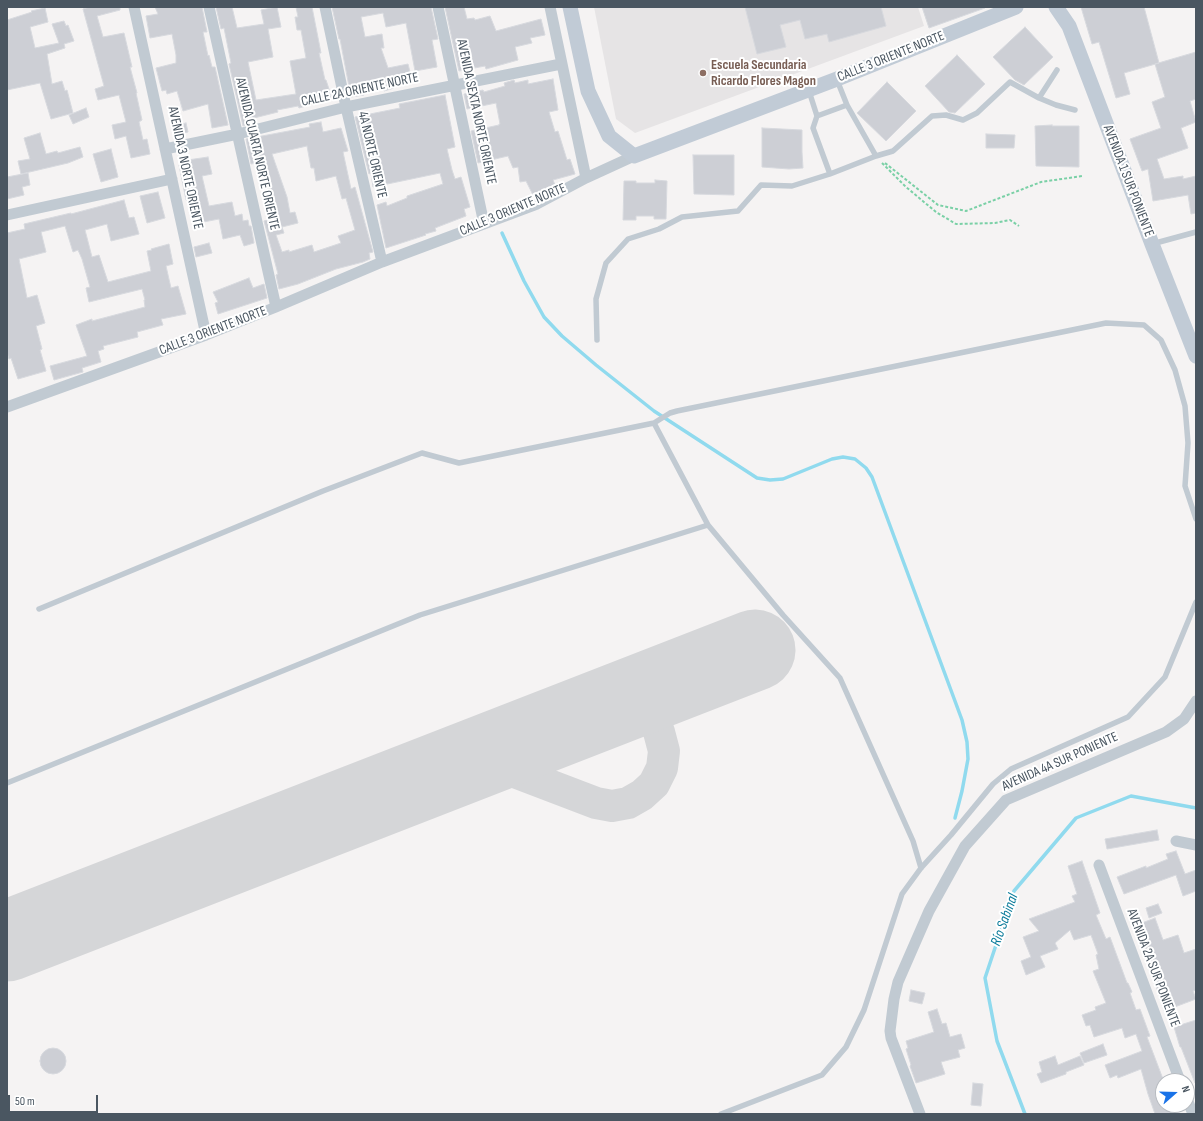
<!DOCTYPE html>
<html>
<head>
<meta charset="utf-8">
<style>
  body { margin:0 }
  #map { position:relative; width:1203px; height:1121px; overflow:hidden; background:#f5f3f3; font-family:"Sofia Sans Condensed",sans-serif }
  canvas { display:block }
  .frame { position:absolute; inset:0; border:8px solid #4a5661; pointer-events:none }
  .north { position:absolute; left:1155px; top:1073px; width:40px; height:40px; box-sizing:border-box; background:#fff; border:1px solid #b7bbc0; border-radius:50%; rotate:70deg; font-size:11px; font-weight:700; line-height:16px; text-align:center; color:#4a5661 }
  .north::after { content:''; display:block; margin:auto; width:14px; height:18px; background:#1a73e8; clip-path:polygon(50% 0,100% 100%,50% 72%,0 100%) }
  .scale { position:absolute; left:8px; top:1095px; width:90px; height:18px; box-sizing:border-box; border:2px solid #4a5661; border-top:0; padding-left:5px; font-size:12px; line-height:14px; white-space:nowrap; color:#4a5661; -webkit-text-stroke:3px #fff; paint-order:stroke }
</style>
</head>
<body>
<div id="map">
<canvas width="1203" height="1121"></canvas>
<div class="frame"></div>
<div class="north">N</div>
<div class="scale">50 m</div>
</div>
<script>
const context = document.querySelector('canvas').getContext('2d');
context.lineJoin = 'round';
function paint(path, color) { context.fillStyle = color; context.fill(path, 'evenodd'); }
const shape = rows => new Path2D(rows.map(r => 'M' + r).join(''));
function strokePath(path, color, width, dash) { context.strokeStyle = color; context.lineWidth = width; context.lineCap = dash ? 'butt' : 'round'; context.setLineDash(dash || []); context.stroke(path); }
function drawText(font, color, halo, rows, align = 'center') {
  context.font = font + ' "Sofia Sans Condensed",sans-serif'; context.lineWidth = 4; context.setLineDash([]); context.textBaseline = 'middle'; context.strokeStyle = halo; context.fillStyle = color; for (const [text, x, y, turn = 0] of rows) {
    context.save(); context.translate(x, y); context.rotate((+turn || 0) * Math.PI / 180); context.textAlign = isNaN(turn) ? turn : align; if (halo) context.strokeText(text, 0, 0); context.fillText(text, 0, 0); context.restore();
  }
}
const education = shape([
  [594,7,918,7,924,26,635,133,616,119]
]);
const stream = shape([
  [502,233,524,281,544,317,562,336,596,365,654,411,757,478,770,480,783,479,832,459,843,457,855,459,866,468,872,477,962,720,967,742,968,759,962,791,955,818],
  [1025,1114,997,1041,985,978,1014,891,1076,818,1131,796,1196,808]
]);
const taxiway = shape([
  [478,758,596,803,612,806,628,803,642,795,654,784,662,768,664,751,659,732,641,695]
]);
const runway = shape([
  [7,941,755,650]
]);
const building = shape([
  [90,7,120,7,120,10,97,16,103,37,124,33,132,67,130,67,137,93,136,93,142,120,139,122,143,140,147,139,150,154,131,158,126,136,115,139,112,125,126,122,119,95,98,100,95,89,104,86,83,9,90,7],
  [155,7,202,7,207,32,203,32,208,56,209,55,212,67,215,67,228,125,212,128,208,104,183,111,177,91,167,94,166,90,162,91,156,68,176,63,176,55,172,34,150,38,146,16,158,14,155,7],
  [216,7,232,7,237,28,264,24,261,10,277,7,281,27,268,29,273,57,248,62,256,100,296,94,290,61,306,58,301,30,297,30,295,17,298,17,296,7,312,7,321,53,319,53,325,80,326,80,332,98,306,106,299,108,298,106,277,110,278,112,254,118,255,123,243,126,229,64,231,63,224,28,221,29,216,7],
  [332,7,431,7,438,39,432,40,437,67,415,71,406,23,386,27,383,13,361,17,365,37,382,34,384,48,381,48,388,68,408,64,412,80,393,84,394,88,384,91,383,88,363,92,364,95,351,97,340,39,339,39,332,7],
  [445,7,464,7,467,19,474,18,475,20,490,16,496,31,541,19,545,35,530,38,532,43,515,47,518,60,486,69,485,66,459,71,445,7],
  [745,7,881,7,886,26,829,42,827,34,805,39,800,20,780,25,786,47,757,54,745,7],
  [922,7,985,7,985,8,929,28,922,7],
  [1081,7,1144,7,1159,63,1124,73,1130,94,1116,98,1099,42,1092,44,1081,7],
  [45,8,48,22,30,27,35,48,59,43,52,24,64,21,66,26,68,25,74,41,64,44,65,48,47,54,52,84,62,81,65,91,67,90,73,113,51,119,40,83,7,90,7,20,32,12,31,11,45,8],
  [1025,27,1053,57,1024,85,1015,80,993,57,1025,27],
  [1196,52,1196,99,1190,101,1196,122,1181,128,1188,148,1157,159,1164,179,1183,176,1183,179,1196,176,1196,213,1191,214,1188,195,1153,201,1148,169,1142,171,1130,139,1161,128,1152,102,1165,97,1155,64,1196,52],
  [957,55,985,84,955,113,949,112,925,86,957,55],
  [553,79,558,110,549,112,555,132,558,131,567,160,570,159,575,174,553,180,555,185,541,190,542,192,533,195,526,181,520,182,518,167,513,168,508,156,478,163,471,131,499,125,499,124,500,124,496,103,467,109,464,94,483,90,484,92,505,86,504,83,514,80,515,83,528,80,528,84,553,79],
  [887,82,916,111,886,141,857,113,887,82],
  [445,95,455,147,447,149,452,170,455,179,461,177,470,207,464,209,466,216,435,228,436,231,425,234,426,235,386,248,377,205,386,202,387,206,407,198,407,196,443,184,440,173,373,187,371,173,369,174,355,117,400,108,399,104,445,95],
  [86,108,89,117,73,124,69,115,86,108],
  [321,122,323,132,341,128,348,151,343,152,351,189,355,187,373,252,369,253,370,259,363,262,336,269,298,284,279,289,276,275,278,274,264,221,273,218,269,196,257,163,251,164,246,139,310,127,309,124,321,122],
  [307,146,311,168,314,168,316,181,336,176,342,199,346,198,355,230,338,236,341,243,314,252,312,245,289,252,289,250,282,252,276,235,284,233,282,227,298,223,295,212,290,213,287,197,272,154,307,146],
  [186,123,188,132,179,134,177,125,186,123],
  [1052,125,1052,126,1079,126,1079,167,1036,166,1035,126,1052,125],
  [762,128,802,130,802,152,803,168,789,169,762,167,762,128],
  [40,133,46,154,57,151,58,153,80,147,83,157,68,163,21,174,18,161,30,159,24,138,40,133],
  [986,134,1015,135,1014,148,986,148,986,134],
  [111,149,118,177,101,182,93,154,111,149],
  [693,155,734,155,734,195,694,194,693,155],
  [208,157,212,174,202,176,209,206,232,202,235,216,242,214,243,221,248,220,249,226,251,226,254,243,244,246,240,235,223,239,219,219,193,224,189,200,186,200,179,165,182,165,181,161,208,157],
  [28,173,30,185,22,187,24,195,7,199,7,177,28,173],
  [655,180,667,181,666,219,654,219,654,216,636,216,636,220,623,220,624,181,636,181,636,183,655,183,655,180],
  [158,192,165,218,147,223,140,196,158,192],
  [124,200,129,218,134,217,139,234,111,241,107,224,85,230,92,257,99,255,108,282,151,271,147,251,152,250,151,249,169,244,173,264,166,266,171,288,178,286,186,314,161,319,163,325,137,332,138,337,103,346,104,349,98,351,101,362,82,368,83,372,54,380,50,366,87,356,76,325,92,319,92,321,145,307,144,300,145,300,142,289,89,302,86,288,90,287,82,259,78,250,73,252,65,226,41,232,46,252,19,259,27,298,37,295,45,323,36,326,42,349,40,350,46,371,18,379,11,358,9,359,7,352,7,233,25,229,24,224,71,213,71,214,124,200],
  [209,243,212,253,196,257,194,247,209,243],
  [249,278,253,288,264,284,267,298,218,314,215,303,218,302,213,292,249,278],
  [1157,830,1159,840,1107,849,1105,839,1157,830],
  [1176,851,1185,874,1196,870,1196,891,1183,896,1176,875,1124,894,1117,877,1146,866,1146,868,1168,859,1166,854,1176,851],
  [1082,861,1100,913,1096,915,1106,939,1110,937,1127,983,1128,983,1132,992,1130,993,1136,1010,1140,1009,1150,1036,1147,1037,1163,1079,1163,1105,1168,1105,1172,1114,1155,1114,1148,1094,1141,1069,1118,1078,1117,1075,1110,1078,1105,1065,1142,1051,1136,1034,1125,1038,1122,1028,1094,1037,1090,1025,1086,1026,1082,1015,1096,1010,1095,1007,1106,1003,1093,971,1099,969,1096,955,1098,954,1091,935,1074,940,1070,930,1055,943,1058,949,1040,956,1045,967,1026,975,1021,961,1031,957,1023,937,1039,931,1029,919,1075,902,1072,896,1077,894,1068,866,1082,861],
  [1158,904,1162,913,1149,918,1146,908,1158,904],
  [1155,918,1163,940,1178,935,1184,953,1196,949,1196,990,1193,991,1196,999,1164,1011,1153,977,1146,958,1145,959,1134,926,1155,918],
  [911,990,925,993,922,1004,909,1001,911,990],
  [937,1009,942,1024,946,1023,950,1037,961,1034,965,1048,958,1050,960,1057,941,1062,945,1074,916,1083,910,1066,911,1065,906,1049,908,1048,906,1041,934,1032,928,1012,937,1009],
  [1196,1020,1196,1082,1195,1083,1181,1047,1180,1047,1174,1027,1196,1020],
  [1103,1044,1107,1055,1084,1063,1080,1053,1103,1044],
  '40 1061a13 13 0 1 1 26 0a13 13 0 1 1-26 0Z',
  [1055,1056,1058,1065,1080,1056,1084,1065,1066,1072,1066,1074,1041,1083,1037,1074,1042,1072,1039,1062,1055,1056],
  [973,1083,983,1084,981,1106,971,1105,973,1083]
]);
const path = shape([
  [882,163,906,187,936,212,956,224,995,223,1010,220,1019,226],
  [885,163,938,205,966,211,1041,182,1082,176]
]);
const lane = shape([
  [837,80,847,105,876,156],
  [809,91,817,116,813,128,830,174],
  [1039,98,1057,70],
  [817,116,847,105],
  [1152,244,1196,232],
  [597,340,596,299,606,263,628,239,659,229,682,217,738,211,761,185,792,186,830,174,876,156,893,151,932,116,946,115,963,120,977,113,1010,82,1039,98,1056,105,1075,110],
  [654,423,708,525,783,615,840,678,913,841,921,868],
  [39,609,323,491,422,453,459,463,654,423,670,413,677,411,1106,323,1144,325,1161,340,1175,370,1185,406,1188,443,1185,486,1196,519],
  [7,783,420,615,708,525],
  [721,1114,822,1075,846,1047,864,1010,902,894,921,868,951,835,993,784,1011,769,1128,717,1165,677,1196,602]
]);
const street = shape([
  [134,7,206,335],
  [209,7,276,307],
  [325,7,346,107,382,262],
  [438,7,484,224],
  [550,7,586,178],
  [165,149,238,134,346,107,561,64],
  [7,215,172,179],
  [7,407,206,335,276,307,382,262,537,204,586,178,634,156],
  [1176,841,1196,845],
  [1099,865,1180,1081],
  [1187,1099,1193,1114],
  [920,1114,891,1038,890,1031,894,999,898,982,929,911,965,846,1006,800,1166,732,1184,719,1196,701]
]);
const secondary = shape([
  [570,7,588,91,609,136,634,156,837,79,1016,7],
  [1056,7,1069,26,1152,244,1196,356]
]);
const markers = [
  [703,73,4,"#8d6e63"]
];
const streetNames = [
  ["CALLE 3 ORIENTE NORTE",891,57,-22],
  ["CALLE 2A ORIENTE NORTE",360,90,-12],
  ["AVENIDA SEXTA NORTE ORIENTE",476,112,78],
  ["AVENIDA CUARTA NORTE ORIENTE",257,154,77],
  ["4A NORTE ORIENTE",372,155,77],
  ["AVENIDA 3 NORTE ORIENTE",185,168,78],
  ["AVENIDA 1 SUR PONIENTE",1128,181,69],
  ["CALLE 3 ORIENTE NORTE",513,210,-23],
  ["CALLE 3 ORIENTE NORTE",213,331,-21],
  ["AVENIDA 4A SUR PONIENTE",1060,762,-24],
  ["AVENIDA 2A SUR PONIENTE",1153,968,69]
];
const educationNames = [
  ["Escuela Secundaria",711,65],
  ["Ricardo Flores Magon",711,81]
];
const waterNames = [
  ["Río Sabinal",1005,920,-70]
];
paint(education, '#e6e4e5');
strokePath(stream, '#90daee', 3.5);
strokePath(taxiway, '#d5d6d8', 32);
strokePath(runway, '#d5d6d8', 81);
paint(building, '#cdcfd5');
strokePath(building, '#d7d9de', 1);
strokePath(path, '#7ad0a6', 2, [3, 2]);
strokePath(lane, '#c1cad2', 5.5);
strokePath(street, '#c1cad2', 11);
strokePath(secondary, '#c1cbd6', 15);
for (const [x, y, r, color] of markers) { const dot = new Path2D(); dot.arc(x, y, r, 0, 2 * Math.PI); context.fillStyle = color; context.fill(dot); strokePath(dot, '#fff', 1.5); }
drawText('14px', '#4a5661', '#fff', streetNames);
drawText('bold 14px', '#785e54', '#fff', educationNames, 'left');
drawText('italic 15px', '#0c7c9b', '#fff', waterNames);
</script>
</body>
</html>
